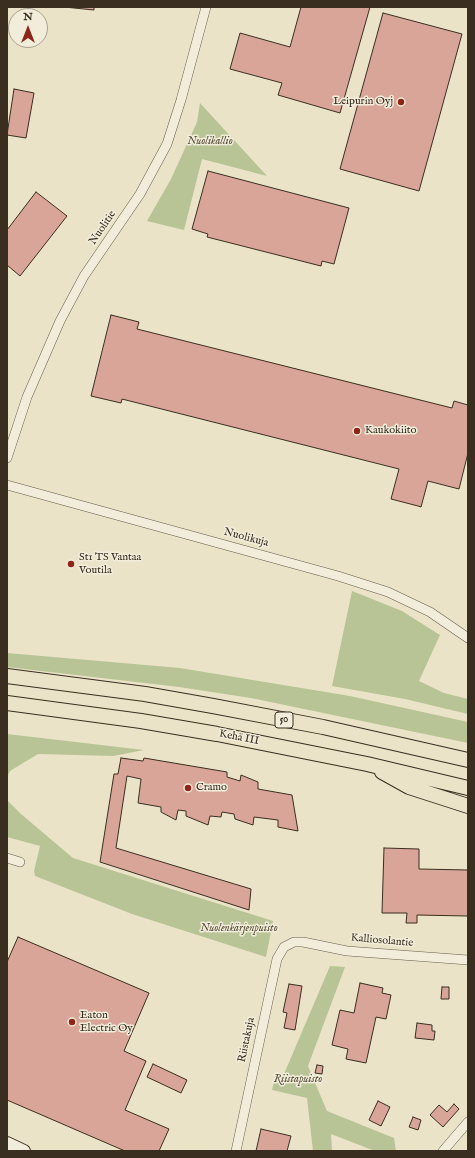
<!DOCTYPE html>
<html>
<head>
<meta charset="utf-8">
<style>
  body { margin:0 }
  #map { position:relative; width:475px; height:1158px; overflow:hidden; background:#ebe3c8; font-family:"IM FELL English",serif }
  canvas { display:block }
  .frame { position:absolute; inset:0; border:8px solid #392e20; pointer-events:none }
  .north { position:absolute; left:8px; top:8px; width:40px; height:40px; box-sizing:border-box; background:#f2eddb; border:1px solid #a8a190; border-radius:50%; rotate:0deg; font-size:11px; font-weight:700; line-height:16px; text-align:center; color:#392e20 }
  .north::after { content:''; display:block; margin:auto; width:14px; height:18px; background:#8f2418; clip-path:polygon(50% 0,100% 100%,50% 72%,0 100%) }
</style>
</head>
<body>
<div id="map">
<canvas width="475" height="1158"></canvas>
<div class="frame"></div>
<div class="north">N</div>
</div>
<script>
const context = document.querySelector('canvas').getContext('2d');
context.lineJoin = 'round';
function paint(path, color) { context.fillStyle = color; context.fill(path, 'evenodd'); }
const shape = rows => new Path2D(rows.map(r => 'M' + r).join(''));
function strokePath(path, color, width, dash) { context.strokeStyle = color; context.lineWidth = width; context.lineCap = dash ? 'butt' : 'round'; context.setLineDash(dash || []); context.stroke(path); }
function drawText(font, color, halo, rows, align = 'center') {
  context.font = font + ' "IM FELL English",serif'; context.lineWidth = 3; context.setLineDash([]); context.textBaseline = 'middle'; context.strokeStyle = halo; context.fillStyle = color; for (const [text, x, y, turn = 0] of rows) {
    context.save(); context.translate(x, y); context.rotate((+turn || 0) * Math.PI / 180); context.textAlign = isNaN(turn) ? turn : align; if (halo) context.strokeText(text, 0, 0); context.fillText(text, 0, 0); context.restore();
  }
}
const green = shape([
  [200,103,267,176,202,159,184,230,147,221,171,179,197,122],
  [352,591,402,611,440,635,419,681,444,693,468,699,468,714,405,699,332,686],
  [7,653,180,668,350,696,468,722,468,743,251,698,179,687,7,667],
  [7,734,144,750,113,756,38,754,10,771,7,777],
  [7,800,21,814,73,858,273,921,266,957,132,914,35,876,34,871,40,846,7,837],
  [330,966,345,967,308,1066,327,1111,394,1138,396,1151,375,1151,331,1134,332,1151,313,1151,307,1098,272,1090,276,1073,284,1074]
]);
const building = shape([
  [64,7,94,7,94,10,64,7],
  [301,7,370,7,340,113,278,95,282,83,230,69,240,33,290,47,301,7],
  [383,13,462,34,419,191,340,169,383,13],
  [14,89,34,93,26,138,7,135,14,89],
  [208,171,349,208,334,264,322,261,321,266,207,237,208,234,192,229,208,171],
  [36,192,67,216,20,276,7,265,7,230,36,192],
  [111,315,139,322,137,329,452,408,454,401,468,405,468,453,459,489,428,481,421,507,418,506,391,499,399,469,122,399,121,403,91,396,111,315],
  [121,758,143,761,144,758,227,772,227,777,240,781,241,775,258,782,258,789,292,795,298,831,278,827,278,820,254,817,253,825,235,819,234,814,222,812,221,817,210,816,208,825,186,816,186,811,178,810,176,820,161,812,161,807,138,803,141,779,127,776,116,848,251,889,249,910,100,862,114,774,118,774,121,758],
  [384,848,419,849,419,869,468,870,468,916,417,915,417,923,406,923,407,913,382,913,384,848],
  [18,937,149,993,124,1051,146,1061,125,1110,169,1129,159,1151,125,1151,7,1100,7,962,18,937],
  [360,983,383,988,382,993,391,995,386,1019,376,1017,366,1063,346,1059,348,1049,332,1045,340,1010,354,1013,360,983],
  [289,984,302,986,295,1030,284,1028,287,1013,283,1012,289,984],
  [442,987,449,987,449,999,441,999,442,987],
  [417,1023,432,1025,432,1031,435,1031,434,1040,415,1038,417,1023],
  [153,1064,187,1080,181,1093,147,1077,153,1064],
  [317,1065,323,1066,322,1074,315,1073,317,1065],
  [378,1101,390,1107,381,1126,369,1120,378,1101],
  [454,1104,459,1109,443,1127,430,1115,439,1105,447,1112,454,1104],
  [413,1117,421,1120,418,1130,409,1127,413,1117],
  [261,1129,291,1136,287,1151,256,1151,261,1129]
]);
const minor = shape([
  [7,458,27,397,60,321,84,276,140,194,167,144,181,100,206,7],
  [7,485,338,576,388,592,430,612,468,638],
  [7,858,20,862],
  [236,1151,277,959,284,947,294,942,303,942,347,951,468,960],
  [443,1151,468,1122]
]);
const secondary = shape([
  [7,1143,24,1151]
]);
const trunk = shape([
  [7,676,145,694,213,706,323,727,468,760],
  [7,703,141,721,217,734,367,764,468,788],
  [382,772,409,787,468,806]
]);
const markers = [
  [401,102,4,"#8f2418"],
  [357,431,4,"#8f2418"],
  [71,564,4,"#8f2418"],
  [188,788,4,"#8f2418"],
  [72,1022,4,"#8f2418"]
];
const shields = [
  [284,720,18]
];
const shieldNames = [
  ["50",284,720]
];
const poiNames = [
  ["Leipurin Oyj",393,102,"right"],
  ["Kaukokiito",365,431],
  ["St1 TS Vantaa",79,558],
  ["Voutila",79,571],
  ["Cramo",196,788],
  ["Eaton",80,1016],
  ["Electric Oy",80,1029]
];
const parkNames = [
  ["Nuolikallio",210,142],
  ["Nuolenkärjenpuisto",239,929],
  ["Riistapuisto",298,1080]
];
const streetNames = [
  ["Nuolitie",103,228,-56],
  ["Nuolikuja",246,538,15],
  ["Kehä III",239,738,11],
  ["Kalliosolantie",382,941,5],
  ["Riistakuja",247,1040,-78]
];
paint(green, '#b8c495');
paint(building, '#d8a598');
strokePath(building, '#392e20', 1);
strokePath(minor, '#665b4a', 10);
strokePath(secondary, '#392e20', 14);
strokePath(trunk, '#392e20', 16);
strokePath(minor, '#f2eddb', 9);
strokePath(secondary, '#f2eddb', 12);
strokePath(trunk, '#ebe3c8', 14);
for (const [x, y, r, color] of markers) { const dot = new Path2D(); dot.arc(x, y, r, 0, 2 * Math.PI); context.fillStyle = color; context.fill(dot); strokePath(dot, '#f2eddb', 1.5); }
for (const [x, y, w] of shields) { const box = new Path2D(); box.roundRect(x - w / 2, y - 8, w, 16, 3); context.fillStyle = '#f2eddb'; context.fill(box); strokePath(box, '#392e20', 1); }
drawText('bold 10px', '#392e20', null, shieldNames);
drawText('11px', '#392e20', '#f2eddb', poiNames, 'left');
drawText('italic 11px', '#524c37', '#f2eddb', parkNames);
drawText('11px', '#392e20', '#f2eddb', streetNames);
</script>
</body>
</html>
